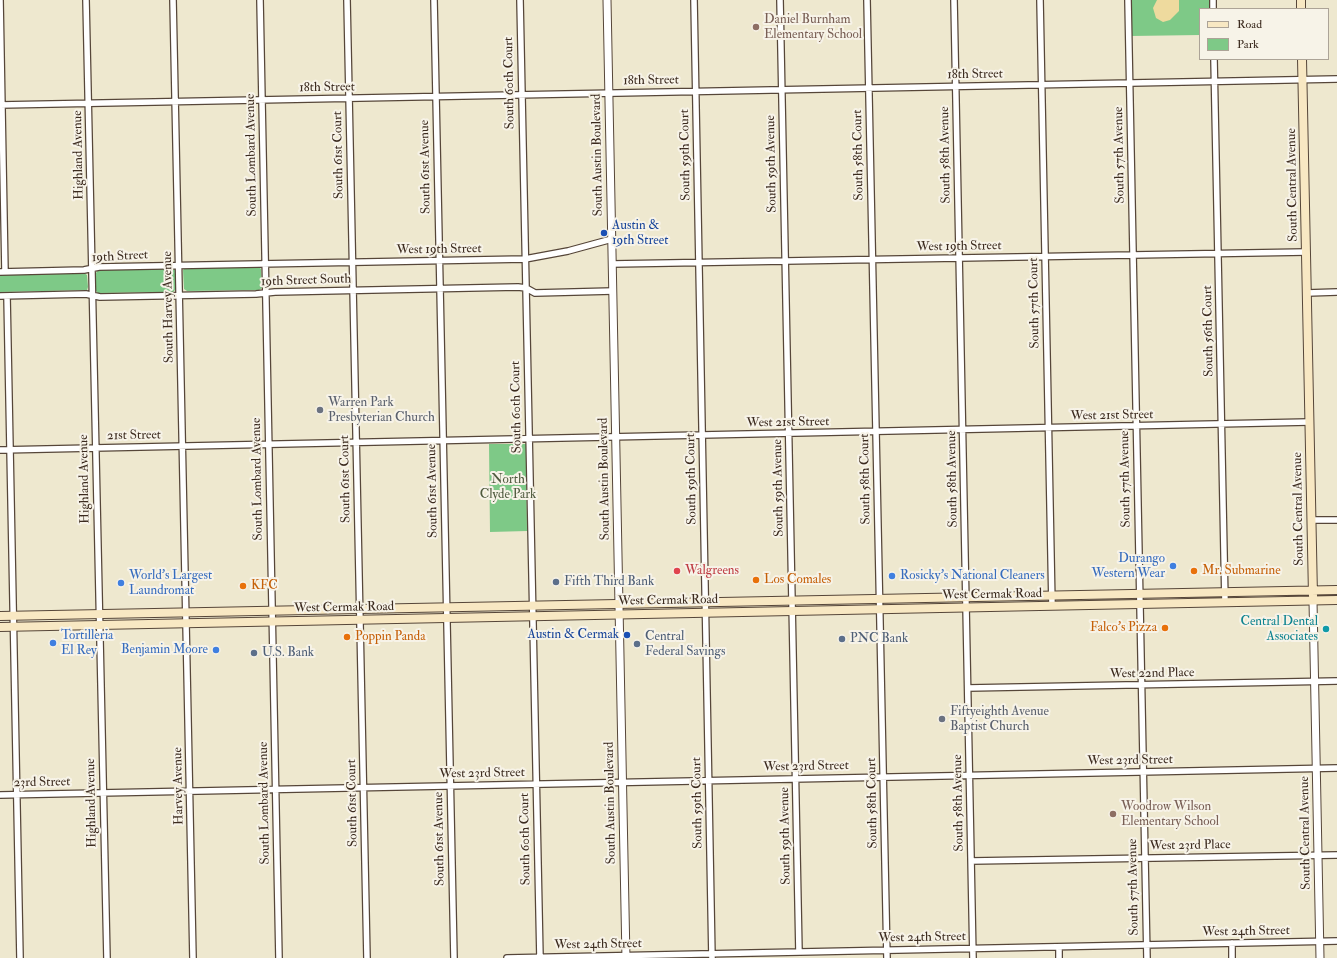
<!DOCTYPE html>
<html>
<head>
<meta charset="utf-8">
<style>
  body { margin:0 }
  #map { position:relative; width:1337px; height:958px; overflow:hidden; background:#eee8cf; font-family:"IM FELL Double Pica",serif }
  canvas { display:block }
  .legend { position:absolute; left:1199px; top:8px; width:130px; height:52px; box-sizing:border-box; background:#f7f3e8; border:1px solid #aca397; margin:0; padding:5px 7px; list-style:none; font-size:12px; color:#3b2a1e }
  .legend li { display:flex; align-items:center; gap:8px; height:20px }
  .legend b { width:20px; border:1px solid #aca397 }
</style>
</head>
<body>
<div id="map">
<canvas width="1337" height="958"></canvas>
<ul class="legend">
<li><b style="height:5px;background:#f8e8c3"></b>Road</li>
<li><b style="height:11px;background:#7ec987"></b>Park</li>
</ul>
</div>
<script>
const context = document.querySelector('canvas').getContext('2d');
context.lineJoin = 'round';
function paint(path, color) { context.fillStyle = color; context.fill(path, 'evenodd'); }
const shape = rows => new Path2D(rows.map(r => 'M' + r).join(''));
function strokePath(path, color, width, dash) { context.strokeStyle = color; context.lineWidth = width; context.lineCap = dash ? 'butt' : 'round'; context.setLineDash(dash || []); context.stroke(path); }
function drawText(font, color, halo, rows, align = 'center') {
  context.font = font + ' "IM FELL Double Pica",serif'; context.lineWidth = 4; context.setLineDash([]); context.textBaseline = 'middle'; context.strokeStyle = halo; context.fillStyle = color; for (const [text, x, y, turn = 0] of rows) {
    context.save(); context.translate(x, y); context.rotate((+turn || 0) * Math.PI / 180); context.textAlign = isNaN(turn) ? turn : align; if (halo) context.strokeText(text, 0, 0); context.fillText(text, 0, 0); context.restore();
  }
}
const green = shape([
  [1131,0,1211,0,1211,9,1200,9,1200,35,1131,36],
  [259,267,261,269,262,288,259,290,187,291,184,289,183,270,185,268],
  [173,268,175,270,175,290,173,292,98,293,96,291,96,273,98,270],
  [84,273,87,275,88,287,87,290,0,292,0,274],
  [489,444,526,444,527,531,490,532]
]);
const sand = shape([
  [1157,0,1179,0,1179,11,1170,20,1163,22,1156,18,1153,8]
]);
const minor = shape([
  [0,0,5,272],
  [86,0,107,958],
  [173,0,193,958],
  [260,0,279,958],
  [347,0,367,958],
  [434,0,454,958],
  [520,0,540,958],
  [694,0,712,958],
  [780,0,799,952],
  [867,0,887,958],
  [954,0,973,958],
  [1040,0,1052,606],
  [1128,0,1147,958],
  [1213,0,1213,9],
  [1214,59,1225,602],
  [0,105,1337,79],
  [612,264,1306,252],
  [0,272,84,270,99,267,525,259,568,251,612,239],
  [1307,293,1337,292],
  [0,296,86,294,100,297,256,294,275,292,518,287,526,288,535,293,613,291],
  [7,296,20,958],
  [0,450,1309,422],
  [1311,520,1337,520],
  [968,688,1337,681],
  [0,795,1337,768],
  [971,861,1337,855],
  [1232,943,1232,958],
  [1059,947,1059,958],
  [507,958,1337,941]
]);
const tertiary = shape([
  [607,0,626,958],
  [1313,601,1320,958]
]);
const secondary = shape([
  [1301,0,1301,9],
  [1302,59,1313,596],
  [0,616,1337,590],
  [0,627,1337,600]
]);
const markers = [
  [756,27,4,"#8d6e63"],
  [604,233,4,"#1a4fb4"],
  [320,410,4,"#6b7280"],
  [1173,566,4,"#3f7fe0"],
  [677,571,4,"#e0444e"],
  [1194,571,4,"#e8710a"],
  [892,576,4,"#3f7fe0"],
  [756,580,4,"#e8710a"],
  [556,582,4,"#5c6f8a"],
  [121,583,4,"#3f7fe0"],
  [243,586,4,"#e8710a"],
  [1165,628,4,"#e8710a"],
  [1326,629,4,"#0f9aa8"],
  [627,635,4,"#1a4fb4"],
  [347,637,4,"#e8710a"],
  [842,639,4,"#5c6f8a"],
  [53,643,4,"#3f7fe0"],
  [637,644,4,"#5c6f8a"],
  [216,650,4,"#3f7fe0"],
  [254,653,4,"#5c6f8a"],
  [942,719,4,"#6b7280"],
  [1113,814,4,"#8d6e63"]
];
const educationNames = [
  ["Daniel Burnham",764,20],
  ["Elementary School",764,35],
  ["Woodrow Wilson",1121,807],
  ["Elementary School",1121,822]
];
const streetNames = [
  ["18th Street",975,75,-1],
  ["18th Street",651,81,-1],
  ["South 60th Court",510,83,-91],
  ["18th Street",327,88,-1],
  ["Highland Avenue",79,155,-91],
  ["South Lombard Avenue",252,155,-91],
  ["South 61st Court",339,155,-91],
  ["South Austin Boulevard",598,155,-91],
  ["South 59th Court",686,155,-91],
  ["South 58th Court",859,155,-91],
  ["South 58th Avenue",946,155,-91],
  ["South 57th Avenue",1120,155,-91],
  ["South 59th Avenue",772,164,-91],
  ["South 61st Avenue",426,167,-91],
  ["South Central Avenue",1293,185,-91],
  ["West 19th Street",959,247,-1],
  ["West 19th Street",439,250,-1],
  ["19th Street",120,257,-3],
  ["19th Street South",306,281,-2],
  ["South 57th Court",1035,303,-91],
  ["South Harvey Avenue",169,307,-91],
  ["South 56th Court",1209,331,-91],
  ["South 60th Court",517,407,-91],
  ["West 21st Street",1112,416,-1],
  ["West 21st Street",788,423,-1],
  ["21st Street",134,436,-1],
  ["Highland Avenue",85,479,-91],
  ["South Lombard Avenue",258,479,-91],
  ["South 61st Court",346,479,-91],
  ["South Austin Boulevard",605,479,-91],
  ["South 59th Court",692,479,-91],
  ["South 58th Court",866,479,-91],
  ["South 58th Avenue",953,479,-91],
  ["South 57th Avenue",1126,479,-91],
  ["South 59th Avenue",779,488,-91],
  ["South 61st Avenue",433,491,-91],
  ["South Central Avenue",1299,509,-91],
  ["West Cermak Road",992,595,-1],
  ["West Cermak Road",668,601,-1],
  ["West Cermak Road",344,608,-1],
  ["West 22nd Place",1152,674,-1],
  ["West 23rd Street",1130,761,-1],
  ["West 23rd Street",806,767,-1],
  ["West 23rd Street",482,774,-1],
  ["23rd Street",42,783,-1],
  ["Harvey Avenue",179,786,-91],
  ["Highland Avenue",92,803,-91],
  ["South Lombard Avenue",265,803,-91],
  ["South 61st Court",353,803,-91],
  ["South Austin Boulevard",611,803,-91],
  ["South 59th Court",698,803,-91],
  ["South 58th Court",873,803,-91],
  ["South 58th Avenue",959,803,-91],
  ["South Central Avenue",1306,833,-91],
  ["South 59th Avenue",786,836,-91],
  ["South 61st Avenue",440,839,-91],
  ["South 60th Court",526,839,-91],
  ["West 23rd Place",1190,846,-1],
  ["South 57th Avenue",1134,887,-91],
  ["West 24th Street",1246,932,-1],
  ["West 24th Street",922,938,-1],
  ["West 24th Street",598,945,-1]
];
const transitNames = [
  ["Austin &",612,226],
  ["19th Street",612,241],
  ["Austin & Cermak",619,635,"right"]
];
const worshipNames = [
  ["Warren Park",328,403],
  ["Presbyterian Church",328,418],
  ["Fiftyeighth Avenue",950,712],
  ["Baptist Church",950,727]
];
const parkNames = [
  ["North",508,480],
  ["Clyde Park",508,495]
];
const shopNames = [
  ["Durango",1165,559,"right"],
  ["Western Wear",1165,574,"right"],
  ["World's Largest",129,576],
  ["Laundromat",129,591],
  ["Rosicky's National Cleaners",900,576],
  ["Tortilleria",61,636],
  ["El Rey",61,651],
  ["Benjamin Moore",208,650,"right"]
];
const healthNames = [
  ["Walgreens",685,571]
];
const foodNames = [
  ["Mr. Submarine",1202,571],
  ["Los Comales",764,580],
  ["KFC",251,586],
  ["Falco's Pizza",1157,628,"right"],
  ["Poppin Panda",355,637]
];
const serviceNames = [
  ["Fifth Third Bank",564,582],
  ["Central",645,637],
  ["Federal Savings",645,652],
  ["PNC Bank",850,639],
  ["U.S. Bank",262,653]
];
const cultureNames = [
  ["Central Dental",1318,622],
  ["Associates",1318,637]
];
paint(green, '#7ec987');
paint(sand, '#eeda9e');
strokePath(minor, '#564639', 8);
strokePath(tertiary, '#564639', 9);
strokePath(secondary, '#564639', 10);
strokePath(minor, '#fff', 5.5);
strokePath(tertiary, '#fff', 7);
strokePath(secondary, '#f8e8c3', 8);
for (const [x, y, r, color] of markers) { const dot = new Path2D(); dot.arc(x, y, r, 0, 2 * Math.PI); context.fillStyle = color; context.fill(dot); strokePath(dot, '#f7f3e8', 1.5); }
drawText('13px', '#785e54', '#f7f3e8', educationNames, 'left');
drawText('13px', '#3b2a1e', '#f7f3e8', streetNames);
drawText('13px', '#164399', '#f7f3e8', transitNames, 'left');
drawText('13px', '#5b616d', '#f7f3e8', worshipNames, 'left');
drawText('13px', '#4f5a3e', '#f7f3e8', parkNames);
drawText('13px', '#366cbe', '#f7f3e8', shopNames, 'left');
drawText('13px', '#be3a42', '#f7f3e8', healthNames, 'left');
drawText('13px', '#c56008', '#f7f3e8', foodNames, 'left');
drawText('13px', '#4e5e75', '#f7f3e8', serviceNames, 'left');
drawText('13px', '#0d838f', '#f7f3e8', cultureNames, 'right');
</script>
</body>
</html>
